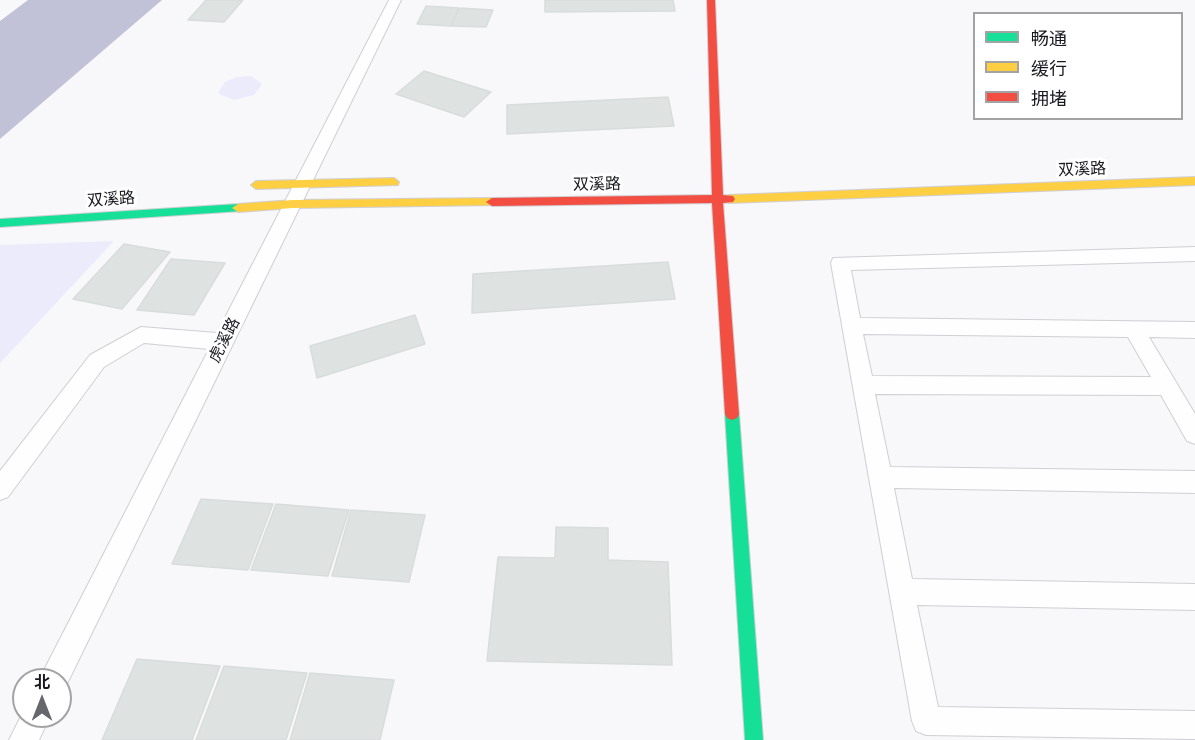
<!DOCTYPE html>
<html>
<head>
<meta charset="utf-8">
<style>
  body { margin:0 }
  #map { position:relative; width:1195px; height:740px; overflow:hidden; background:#f8f8fa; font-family:Barlow,"Noto Sans SC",sans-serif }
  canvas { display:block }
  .legend { position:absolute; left:973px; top:12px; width:210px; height:108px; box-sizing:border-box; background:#fff; border:2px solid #a3a3a6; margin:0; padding:8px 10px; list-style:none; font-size:18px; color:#181920 }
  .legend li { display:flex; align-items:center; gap:12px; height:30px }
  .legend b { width:30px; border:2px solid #a3a3a6 }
  .north { position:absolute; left:12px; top:668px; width:60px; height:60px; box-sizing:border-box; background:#fff; border:2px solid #a3a3a6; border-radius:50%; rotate:0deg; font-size:16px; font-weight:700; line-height:24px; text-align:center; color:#181920 }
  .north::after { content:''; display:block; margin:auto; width:21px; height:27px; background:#66676c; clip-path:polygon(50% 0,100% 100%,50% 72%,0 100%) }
</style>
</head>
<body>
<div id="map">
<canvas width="1195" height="740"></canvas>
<ul class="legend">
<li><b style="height:8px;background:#16e098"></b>畅通</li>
<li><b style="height:8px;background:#ffcf43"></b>缓行</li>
<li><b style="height:8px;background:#f24e42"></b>拥堵</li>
</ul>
<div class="north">北</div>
</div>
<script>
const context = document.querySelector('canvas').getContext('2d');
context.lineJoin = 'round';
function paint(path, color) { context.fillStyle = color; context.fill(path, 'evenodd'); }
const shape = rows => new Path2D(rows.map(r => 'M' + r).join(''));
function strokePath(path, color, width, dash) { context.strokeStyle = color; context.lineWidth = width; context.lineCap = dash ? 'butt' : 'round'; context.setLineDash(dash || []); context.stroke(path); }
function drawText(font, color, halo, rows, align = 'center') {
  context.font = font + ' Barlow,"Noto Sans SC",sans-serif'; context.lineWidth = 6; context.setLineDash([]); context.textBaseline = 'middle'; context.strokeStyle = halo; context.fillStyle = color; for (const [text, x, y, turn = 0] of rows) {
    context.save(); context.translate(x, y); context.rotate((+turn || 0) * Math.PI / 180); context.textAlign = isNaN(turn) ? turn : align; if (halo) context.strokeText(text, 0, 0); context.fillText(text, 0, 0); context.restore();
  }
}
const green = shape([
  [251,76,262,84,254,95,234,100,219,94,219,91,225,82,237,77],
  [114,241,0,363,0,245]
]);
const water = shape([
  [28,0,162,0,0,139,0,21]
]);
const building = shape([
  [206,0,243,0,224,22,188,20,206,0],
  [545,0,673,0,675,11,545,12,545,0],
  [426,6,459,8,451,26,417,24,426,6],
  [459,8,493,10,486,27,451,26,459,8],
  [424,71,491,92,464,117,396,94,424,71],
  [668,97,674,126,507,134,507,105,668,97],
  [124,244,170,252,122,309,73,299,124,244],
  [171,259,225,263,194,315,137,310,171,259],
  [668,262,675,299,472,313,473,274,668,262],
  [415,315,425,344,317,378,310,346,415,315],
  [201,499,273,504,248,570,172,564,201,499],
  [276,504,349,510,328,576,251,570,276,504],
  [351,510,425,515,409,582,332,576,351,510],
  [556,527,608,528,608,560,668,562,672,665,487,661,498,557,555,558,556,527],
  [137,659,220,666,192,740,102,740,137,659],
  [224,666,307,673,286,740,196,740,224,666],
  [310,673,394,680,380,740,290,740,310,673]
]);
const street = shape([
  [389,0,401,0,64,690,60,691,60,680,40,680,44,670,209,349,144,343,104,367,8,497,0,500,0,471,90,355,141,327,217,333,389,0],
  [1195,247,1195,261,851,270,860,318,1195,322,1195,338,1149,337,1195,414,1195,444,1187,441,1161,395,875,394,890,467,1195,471,1195,493,894,488,912,579,1195,584,1195,610,917,605,938,707,1195,711,1195,739,926,735,916,731,912,721,831,263,833,258,1195,247],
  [863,334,1128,337,1151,377,872,376,863,334],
  [24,710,24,716,50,716,39,740,9,740,24,710]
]);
const fast = shape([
  [238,204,242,205,242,211,0,227,0,219,238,204],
  [732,408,737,410,739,414,763,740,745,740,725,414,727,410,732,408]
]);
const slow = shape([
  [1195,177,1195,185,729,203,723,199,729,195,1195,177],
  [394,178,399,182,398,185,256,189,251,185,256,181,394,178],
  [492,198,498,202,496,205,293,208,238,212,232,208,238,204,293,200,492,198]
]);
const jam = shape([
  [707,0,715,0,723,195,733,196,735,199,733,202,723,203,739,414,737,418,732,420,727,418,725,414,712,203,492,206,486,202,492,198,712,195,707,0]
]);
const streetNames = [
  ["双溪路",1082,169,-2],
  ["双溪路",597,184,-1],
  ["双溪路",111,199,-4],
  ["虎溪路",224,340,-63]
];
paint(green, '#ebebfc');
paint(water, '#c1c1d8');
paint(building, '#dee3e1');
strokePath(building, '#d8dcdb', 1.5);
strokePath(street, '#cfcfd4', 2);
strokePath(fast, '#cfcfd4', 2);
strokePath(slow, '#cfcfd4', 2);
strokePath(jam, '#cfcfd4', 2);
paint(street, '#fefefe');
paint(fast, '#16e098');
paint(slow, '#ffcf43');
paint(jam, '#f24e42');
drawText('16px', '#181920', '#fff', streetNames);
</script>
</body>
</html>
